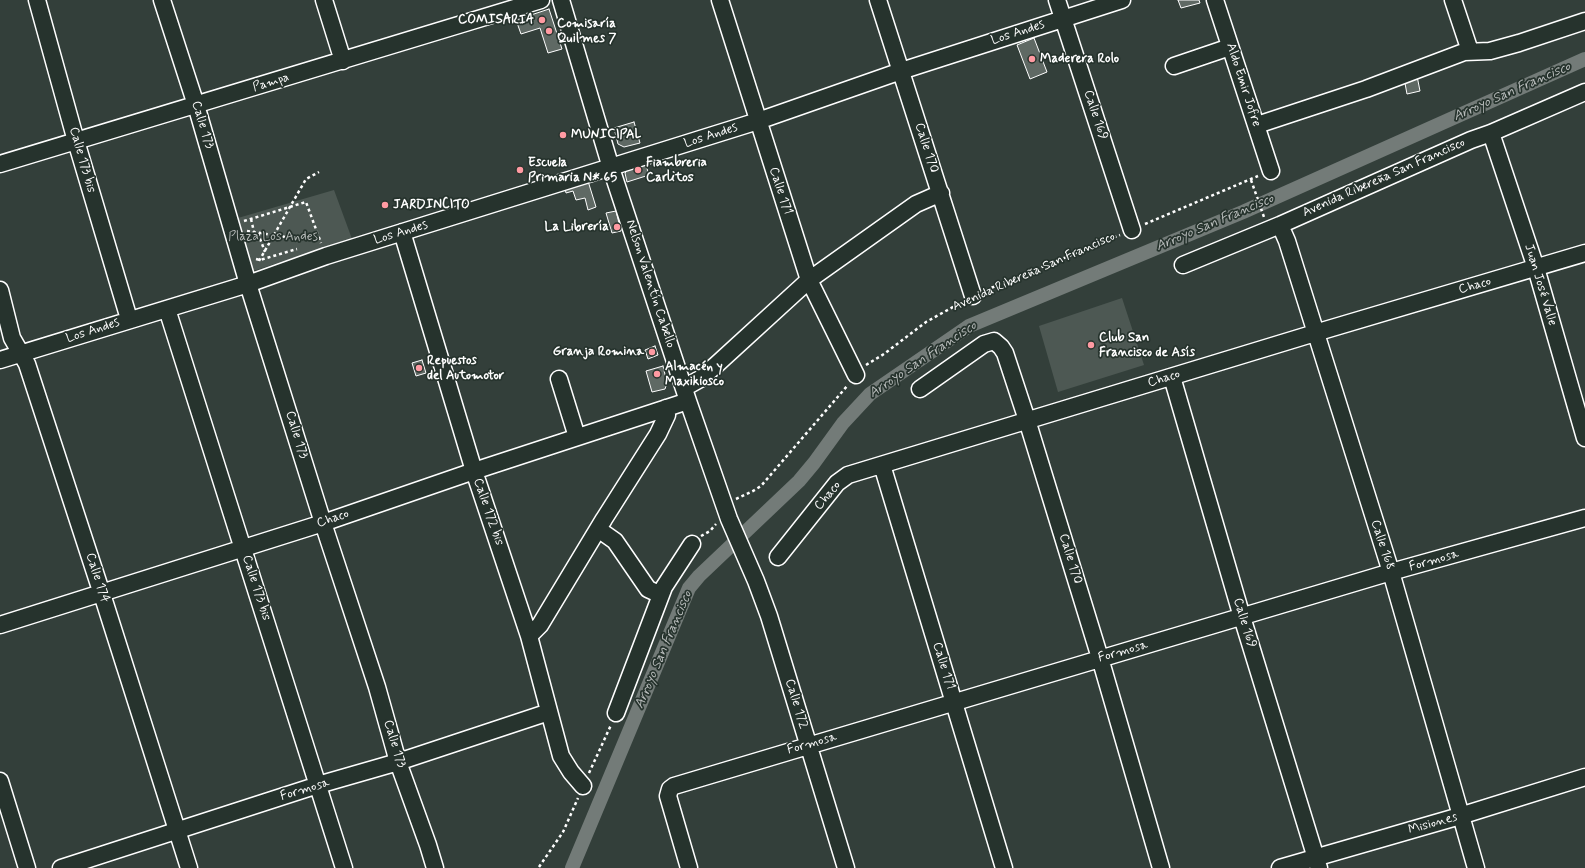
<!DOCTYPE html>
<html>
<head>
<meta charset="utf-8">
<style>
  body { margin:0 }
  canvas { display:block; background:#333f3a }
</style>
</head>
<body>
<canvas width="1585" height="868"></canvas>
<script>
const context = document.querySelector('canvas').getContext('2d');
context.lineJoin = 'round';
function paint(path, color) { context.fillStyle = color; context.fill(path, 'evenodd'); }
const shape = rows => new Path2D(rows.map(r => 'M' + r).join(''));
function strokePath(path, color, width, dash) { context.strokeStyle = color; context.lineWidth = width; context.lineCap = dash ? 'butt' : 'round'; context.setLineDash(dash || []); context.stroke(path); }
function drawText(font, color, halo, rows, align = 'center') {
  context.font = font + ' Mynerve,sans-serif'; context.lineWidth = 3.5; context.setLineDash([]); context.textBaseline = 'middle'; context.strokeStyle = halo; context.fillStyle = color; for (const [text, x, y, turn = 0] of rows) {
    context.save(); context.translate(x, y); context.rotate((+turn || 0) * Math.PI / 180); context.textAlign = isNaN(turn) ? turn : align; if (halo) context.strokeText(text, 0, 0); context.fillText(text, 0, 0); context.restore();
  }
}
const green = shape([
  [334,190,352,239,253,271,238,218],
  [1122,298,1144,365,1058,392,1039,326]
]);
const canal = shape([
  [572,868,689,588,699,576,799,481,814,463,843,423,870,394,969,326,1243,212,1585,59]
]);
const building = shape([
  [1178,0,1199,0,1200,3,1181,8,1178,0],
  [549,9,562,49,548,53,540,28,521,34,516,20,549,9],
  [1034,38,1047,72,1030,79,1017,45,1034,38],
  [1417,76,1420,91,1407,94,1404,78,1417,76],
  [634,122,640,143,624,147,618,144,614,128,634,122],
  [645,162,649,175,627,182,625,173,631,166,645,162],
  [588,181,596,207,588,210,585,198,576,200,573,191,566,193,565,188,588,181],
  [616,211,621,231,612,233,606,213,616,211],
  [655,346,658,355,648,359,645,350,655,346],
  [422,360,426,373,416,376,412,363,422,360],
  [663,366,667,383,665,389,652,392,646,371,663,366]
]);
const path = shape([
  [1251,180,1264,217],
  [251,219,254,232],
  [244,221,306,202,321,243],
  [1145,224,1258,176],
  [247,231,298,239,317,233],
  [258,233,265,252],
  [256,259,260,260,297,249],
  [259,261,306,179,319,172],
  [986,290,1120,235],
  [866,365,884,354,926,322,962,302],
  [736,499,753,491,761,486,848,385],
  [701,536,710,531,716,524],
  [589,773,611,725],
  [539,867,563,832,578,798]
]);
const minor = shape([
  [37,0,76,141,129,319],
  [162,0,196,105,248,284,323,523,377,687,398,762,428,845,435,868],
  [324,0,343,61],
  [561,0,611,168,688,401,729,519,756,581,769,616,846,868],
  [720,0,809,280,856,375],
  [878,0,973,296],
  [1057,0,1132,230],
  [1215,0,1271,171],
  [1453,0,1470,51],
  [1174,66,1230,47],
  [1257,125,1366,89,1464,52,1490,51,1519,43,1585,21],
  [1491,133,1536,268,1585,438],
  [0,164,541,0],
  [1280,225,1287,241,1391,572,1476,868],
  [402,232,474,471,529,636,561,756,571,772,583,786],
  [1183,265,1280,225,1471,140,1491,133,1585,92],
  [0,290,12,338,27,364,102,594,189,868],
  [167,309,344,868],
  [0,360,248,284,326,256,758,121,901,71,1122,0],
  [1172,377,1242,617,1319,868],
  [559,379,577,437],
  [684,388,700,379,716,365,809,280,916,204,941,193],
  [920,389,984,344,994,341,1001,347,1005,353,1027,420,1100,658,1161,868],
  [882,465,1004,868],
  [598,529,615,541,648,589,661,595],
  [778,557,837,483,848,475,1315,333,1585,253],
  [0,625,323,523,474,471,688,401],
  [529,636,540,625,604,519,658,434,667,415,666,408],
  [616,713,664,587,692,544],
  [0,781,27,868],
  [61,868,318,785,398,762,549,712],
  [689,868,668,796,670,789,674,786,1391,572,1585,518],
  [1280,868,1460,816,1585,777]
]);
const markers = [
  [542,20,4,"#ff9aa2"],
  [549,31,4,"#ff9aa2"],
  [1032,59,4,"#ff9aa2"],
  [563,135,4,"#ff9aa2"],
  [520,170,4,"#ff9aa2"],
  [638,170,4,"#ff9aa2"],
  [385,205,4,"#ff9aa2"],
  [617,227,4,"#ff9aa2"],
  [1091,345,4,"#ff9aa2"],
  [652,352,4,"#ff9aa2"],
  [419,368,4,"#ff9aa2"],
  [657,374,4,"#ff9aa2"]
];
const poiNames = [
  ["COMISARIA",534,20,"right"],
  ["Comisaría",557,24],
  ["Quilmes 7",557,39],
  ["Maderera Rolo",1040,59],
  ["MUNICIPAL",571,135],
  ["Escuela",528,163],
  ["Primaria N* 65",528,178],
  ["Fiambreria",646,163],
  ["Carlitos",646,178],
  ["JARDINCITO",393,205],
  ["La Librería",609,227,"right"],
  ["Club San",1099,338],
  ["Francisco de Asís",1099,353],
  ["Granja Romina",644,352,"right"],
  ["Repuestos",427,361],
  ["del Automotor",427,376],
  ["Almacén y",665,367],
  ["Maxikiosco",665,382]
];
const streetNames = [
  ["Los Andes",1018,33,-18],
  ["Pampa",271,83,-17],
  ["Aldo Emir Jofre",1243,85,72],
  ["Calle 169",1095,115,72],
  ["Calle 173",202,125,73],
  ["Los Andes",711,136,-18],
  ["Calle 170",926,148,72],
  ["Calle 173 bis",82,160,74],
  ["Avenida Ribereña San Francisco",1384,178,-24],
  ["Calle 171",780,191,72],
  ["Los Andes",401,233,-17],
  ["Avenida Ribereña San Francisco",1034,272,-24],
  ["Nelson Valentín Cabello",650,284,72],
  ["Juan José Valle",1540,285,73],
  ["Chaco",1475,286,-16],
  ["Los Andes",93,331,-18],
  ["Chaco",1164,379,-17],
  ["Calle 173",296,435,73],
  ["Chaco",828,496,-50],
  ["Calle 172 bis",488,512,71],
  ["Chaco",333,519,-19],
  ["Calle 168",1382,545,72],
  ["Calle 170",1070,559,73],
  ["Formosa",1434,561,-16],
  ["Calle 174",97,578,72],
  ["Calle 173 bis",256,588,72],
  ["Calle 169",1244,623,73],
  ["Formosa",1123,652,-16],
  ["Calle 171",943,666,73],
  ["Calle 172",796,704,73],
  ["Calle 173",394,744,73],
  ["Formosa",812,744,-16],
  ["Formosa",305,790,-17],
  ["Misiones",1433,824,-16]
];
const parkNames = [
  ["Plaza Los Andes",273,237]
];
const waterNames = [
  ["Arroyo San Francisco",1512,92,-24],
  ["Arroyo San Francisco",1215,223,-23],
  ["Arroyo San Francisco",923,360,-34],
  ["Arroyo San Francisco",664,650,-67]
];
paint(green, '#4d5853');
strokePath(canal, '#737b78', 14);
paint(building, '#5f6964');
strokePath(building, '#fff', 1);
strokePath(minor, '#fff', 19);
strokePath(path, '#fff', 2.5, [3, 3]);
strokePath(minor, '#26332d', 16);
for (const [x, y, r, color] of markers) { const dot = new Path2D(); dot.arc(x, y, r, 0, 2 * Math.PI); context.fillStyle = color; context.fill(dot); strokePath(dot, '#26332d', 1.5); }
drawText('bold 13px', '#fff', '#26332d', poiNames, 'left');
drawText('13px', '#fff', '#26332d', streetNames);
drawText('13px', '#b8bcba', '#26332d', parkNames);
drawText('italic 14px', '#b9bdbc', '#26332d', waterNames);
</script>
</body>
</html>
